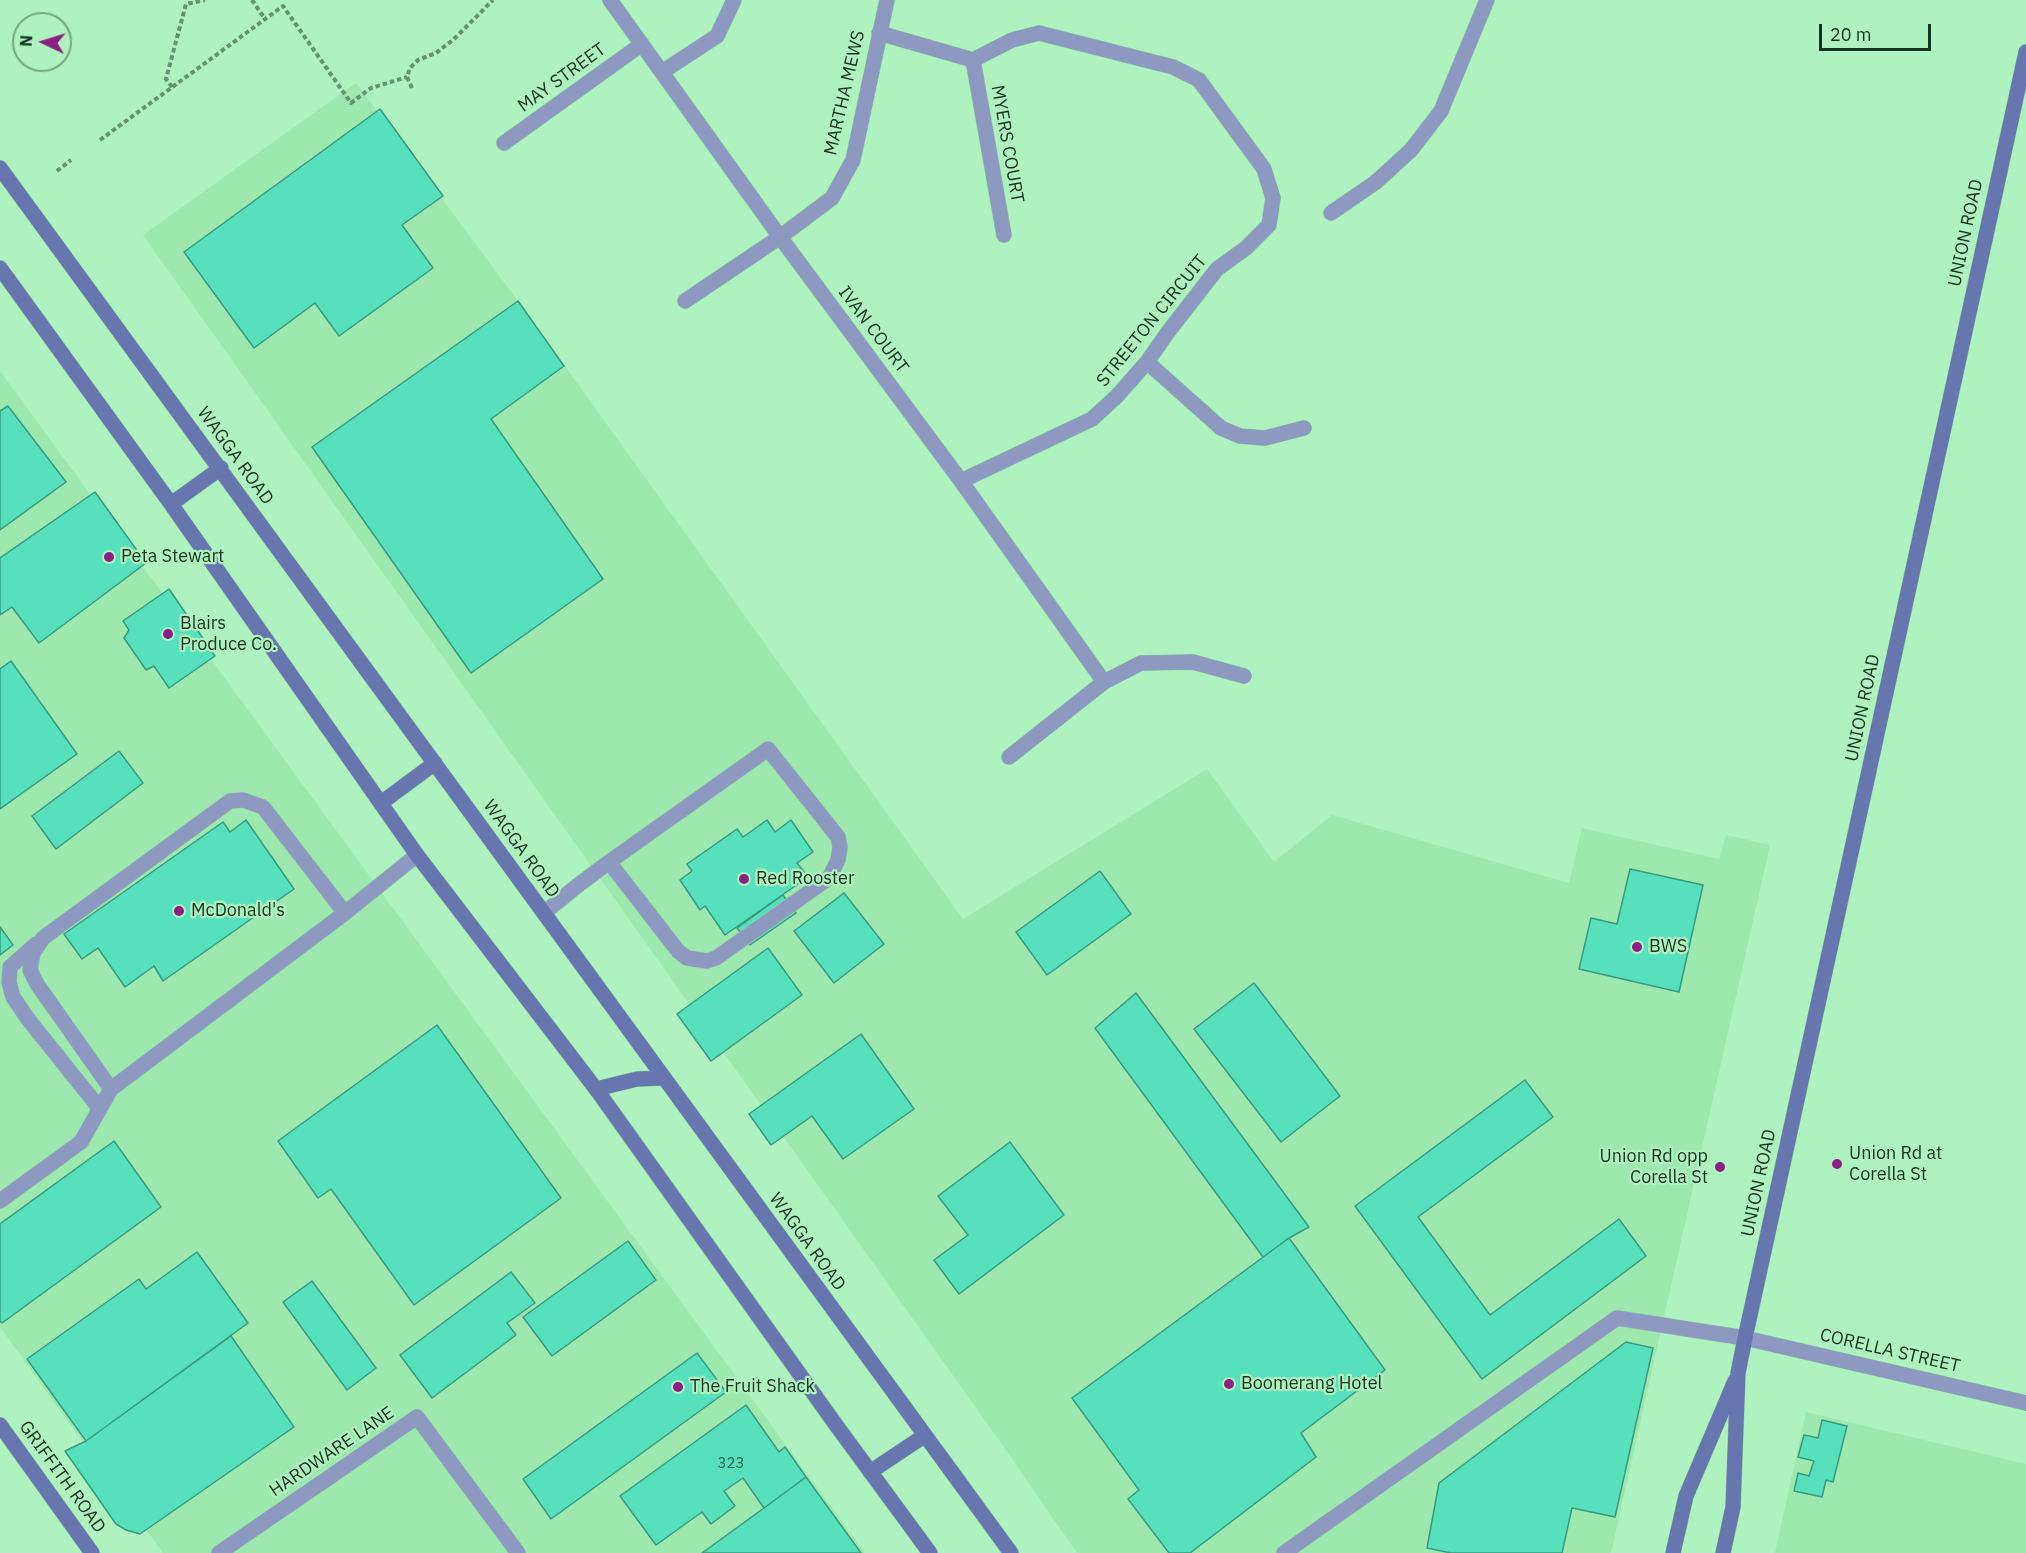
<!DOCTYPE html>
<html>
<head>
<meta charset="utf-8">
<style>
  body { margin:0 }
  #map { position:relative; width:2026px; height:1553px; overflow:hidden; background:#aef3bf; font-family:"IBM Plex Sans",sans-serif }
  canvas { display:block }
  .north { position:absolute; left:12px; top:12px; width:60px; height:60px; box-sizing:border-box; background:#aef3bf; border:2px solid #72a67f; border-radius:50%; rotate:274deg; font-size:16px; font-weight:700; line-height:24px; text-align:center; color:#17321f }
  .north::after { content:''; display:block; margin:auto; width:21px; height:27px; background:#8c1f83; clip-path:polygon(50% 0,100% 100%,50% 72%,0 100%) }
  .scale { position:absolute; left:1819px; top:24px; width:112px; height:27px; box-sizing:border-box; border:3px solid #17321f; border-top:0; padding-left:8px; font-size:18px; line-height:21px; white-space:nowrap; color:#17321f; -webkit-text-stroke:4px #aef3bf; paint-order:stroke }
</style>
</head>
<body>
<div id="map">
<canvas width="2026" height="1553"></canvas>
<div class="north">N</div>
<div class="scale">20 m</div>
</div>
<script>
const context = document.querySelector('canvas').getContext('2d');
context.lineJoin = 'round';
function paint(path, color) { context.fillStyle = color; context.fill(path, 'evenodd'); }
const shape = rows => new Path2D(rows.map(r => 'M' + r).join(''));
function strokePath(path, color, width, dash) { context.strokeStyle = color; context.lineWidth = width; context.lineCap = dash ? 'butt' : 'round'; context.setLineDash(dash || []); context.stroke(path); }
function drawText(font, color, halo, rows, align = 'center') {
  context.font = font + ' "IBM Plex Sans",sans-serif'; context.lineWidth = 4.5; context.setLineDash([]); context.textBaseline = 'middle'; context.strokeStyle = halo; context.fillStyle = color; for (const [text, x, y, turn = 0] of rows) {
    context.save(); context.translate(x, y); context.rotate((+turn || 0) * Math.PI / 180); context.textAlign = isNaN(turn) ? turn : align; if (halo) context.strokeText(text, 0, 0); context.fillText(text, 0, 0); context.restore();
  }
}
const built = shape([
  [356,83,518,301,963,919,1207,769,1274,862,1332,815,1569,883,1582,828,1719,859,1726,835,1770,845,1611,1553,1077,1553,1001,1443,143,235],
  [0,371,865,1553,163,1553,0,1327],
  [1806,1412,2026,1464,2026,1553,1775,1553]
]);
const building = shape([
  [380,109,443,196,402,225,433,268,339,336,315,303,254,348,184,252,380,109],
  [518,301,564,366,491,419,603,579,471,673,312,447,518,301],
  [8,406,66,482,0,530,0,411,8,406],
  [95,492,146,563,39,643,12,607,0,615,0,558,95,492],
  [169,589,215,656,169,688,154,666,146,670,124,638,129,630,123,621,169,589],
  [11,661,77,754,0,809,0,669,11,661],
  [119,751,143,783,56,849,32,816,119,751],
  [246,820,294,889,163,981,154,966,125,987,98,948,82,959,64,934,223,822,230,832,246,820],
  [767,820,775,832,791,820,813,852,797,863,808,877,725,935,705,906,700,910,680,880,692,871,687,864,737,829,743,837,767,820],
  [1630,869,1703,885,1679,992,1579,969,1591,918,1617,924,1630,869],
  [1100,871,1131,914,1047,975,1016,932,1100,871],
  [844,893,884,944,834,983,794,931,844,893],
  [783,895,796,913,750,945,737,928,783,895],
  [0,927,13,945,0,955,0,927],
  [768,948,802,995,711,1061,677,1014,768,948],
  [1254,983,1340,1096,1281,1142,1194,1029,1254,983],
  [1136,993,1309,1227,1289,1238,1263,1257,1095,1028,1136,993],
  [437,1025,561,1198,414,1305,331,1189,318,1198,278,1141,437,1025],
  [861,1034,914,1109,843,1159,812,1116,771,1145,749,1114,861,1034],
  [1525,1080,1553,1117,1418,1217,1490,1315,1619,1219,1646,1256,1482,1379,1355,1206,1525,1080],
  [114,1141,161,1207,2,1323,0,1321,0,1224,114,1141],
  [1010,1142,1064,1215,959,1294,934,1260,968,1235,938,1196,1010,1142],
  [1289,1238,1385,1370,1301,1433,1316,1457,1190,1553,1169,1553,1128,1499,1139,1490,1072,1398,1289,1238],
  [628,1241,656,1280,552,1356,523,1317,628,1241],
  [197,1252,248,1323,86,1441,27,1359,139,1279,146,1289,197,1252],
  [511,1272,535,1303,507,1323,516,1335,432,1398,400,1355,511,1272],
  [312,1281,376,1368,347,1390,283,1302,312,1281],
  [231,1336,294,1427,140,1534,126,1530,116,1524,65,1451,86,1441,231,1336],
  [1626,1342,1653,1348,1615,1517,1572,1508,1562,1553,1451,1553,1427,1548,1439,1483,1626,1342],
  [697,1353,726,1392,551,1519,523,1479,697,1353],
  [746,1405,779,1452,785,1447,806,1477,764,1508,743,1478,724,1491,735,1506,711,1524,702,1512,656,1545,620,1496,746,1405],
  [1822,1420,1847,1426,1833,1482,1826,1480,1822,1497,1794,1491,1798,1473,1809,1476,1814,1461,1798,1457,1804,1435,1818,1438,1822,1420],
  [806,1477,861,1553,702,1553,764,1508,806,1477]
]);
const path = shape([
  [252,0,265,19],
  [172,87,166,79,186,4,205,0],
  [412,88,407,77,410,68,418,60,436,53,453,40,493,0],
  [100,140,283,6,351,103,371,88,407,77],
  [57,171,71,160]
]);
const lane = shape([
  [610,0,780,237,961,481,1104,682],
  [879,33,973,60,1012,40,1039,33,1173,67,1199,80,1264,169,1273,198,1269,225,1246,248,1217,269,1168,332,1147,362,1117,396,1092,419,961,481],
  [973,60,1004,235],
  [662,72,717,36,734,0],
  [504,143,642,44],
  [685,301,780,237,832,198,853,160,887,0],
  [1147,362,1221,428,1240,436,1265,438,1304,428],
  [1009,757,1104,682,1141,663,1193,662,1244,676],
  [544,913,577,886,609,862,768,749,838,837,840,847,838,860,829,878,716,958,707,961,687,958,678,951,609,862],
  [36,944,10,967,9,982,13,997,28,1019,100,1109],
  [111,1089,37,984,30,970,33,953,43,938,230,801,243,800,263,807,345,913],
  [0,1201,81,1142,111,1089,345,913,417,855],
  [219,1553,417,1417,518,1553],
  [1284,1553,1617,1318,1745,1338]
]);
const street = shape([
  [1331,213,1376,182,1411,150,1441,111,1487,0],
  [1745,1338,2026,1403]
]);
const secondary = shape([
  [0,168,1011,1553],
  [0,268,171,504,417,855,599,1093,836,1425,930,1553],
  [171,504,221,468],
  [381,803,435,763],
  [596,1089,637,1079,664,1078],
  [0,1425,92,1553],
  [870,1472,924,1436],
  [1673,1553,1686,1496,1735,1381],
  [1723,1553,1733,1507,1738,1373,1745,1338,2026,52]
]);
const markers = [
  [109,557,6,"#8c1f83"],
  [168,634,6,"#8c1f83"],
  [744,879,6,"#8c1f83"],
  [179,911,6,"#8c1f83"],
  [1637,947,6,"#8c1f83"],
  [1837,1164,6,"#8c1f83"],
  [1720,1167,6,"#8c1f83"],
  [1229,1384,6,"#8c1f83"],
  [678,1387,6,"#8c1f83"]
];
const numberNames = [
  ["323",731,1464]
];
const streetNames = [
  ["MAY STREET",562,78,-36],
  ["MARTHA MEWS",845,93,-77],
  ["MYERS COURT",1007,144,80],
  ["UNION ROAD",1966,233,-78],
  ["STREETON CIRCUIT",1152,321,-51],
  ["IVAN COURT",873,330,53],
  ["WAGGA ROAD",235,456,54],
  ["UNION ROAD",1863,708,-78],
  ["WAGGA ROAD",521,849,54],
  ["UNION ROAD",1759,1183,-78],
  ["WAGGA ROAD",807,1242,54],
  ["CORELLA STREET",1890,1351,13],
  ["HARDWARE LANE",332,1452,-34],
  ["GRIFFITH ROAD",62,1477,54]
];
const poiNames = [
  ["Peta Stewart",121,557],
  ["Blairs",180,624],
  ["Produce Co.",180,645],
  ["Red Rooster",756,879],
  ["McDonald's",191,911],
  ["BWS",1649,947],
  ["Union Rd at",1849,1154],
  ["Corella St",1849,1175],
  ["Union Rd opp",1708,1157,"right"],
  ["Corella St",1708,1178,"right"],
  ["Boomerang Hotel",1241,1384],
  ["The Fruit Shack",690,1387]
];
paint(built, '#9ce8af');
paint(building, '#56e0bb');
strokePath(building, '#3a9a80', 1.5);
strokePath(lane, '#93d0a2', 16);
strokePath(street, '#93d0a2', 16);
strokePath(secondary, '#93d0a2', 16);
strokePath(path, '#62926e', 4, [4.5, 3]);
strokePath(lane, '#8d99c0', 15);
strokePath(street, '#8d99c0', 15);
strokePath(secondary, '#6776af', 15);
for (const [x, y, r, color] of markers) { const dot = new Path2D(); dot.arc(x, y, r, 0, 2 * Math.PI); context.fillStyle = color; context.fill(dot); strokePath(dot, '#aef3bf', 2); }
drawText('15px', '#275e46', null, numberNames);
drawText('18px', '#17321f', '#aef3bf', streetNames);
drawText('18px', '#17321f', '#aef3bf', poiNames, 'left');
</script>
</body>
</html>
